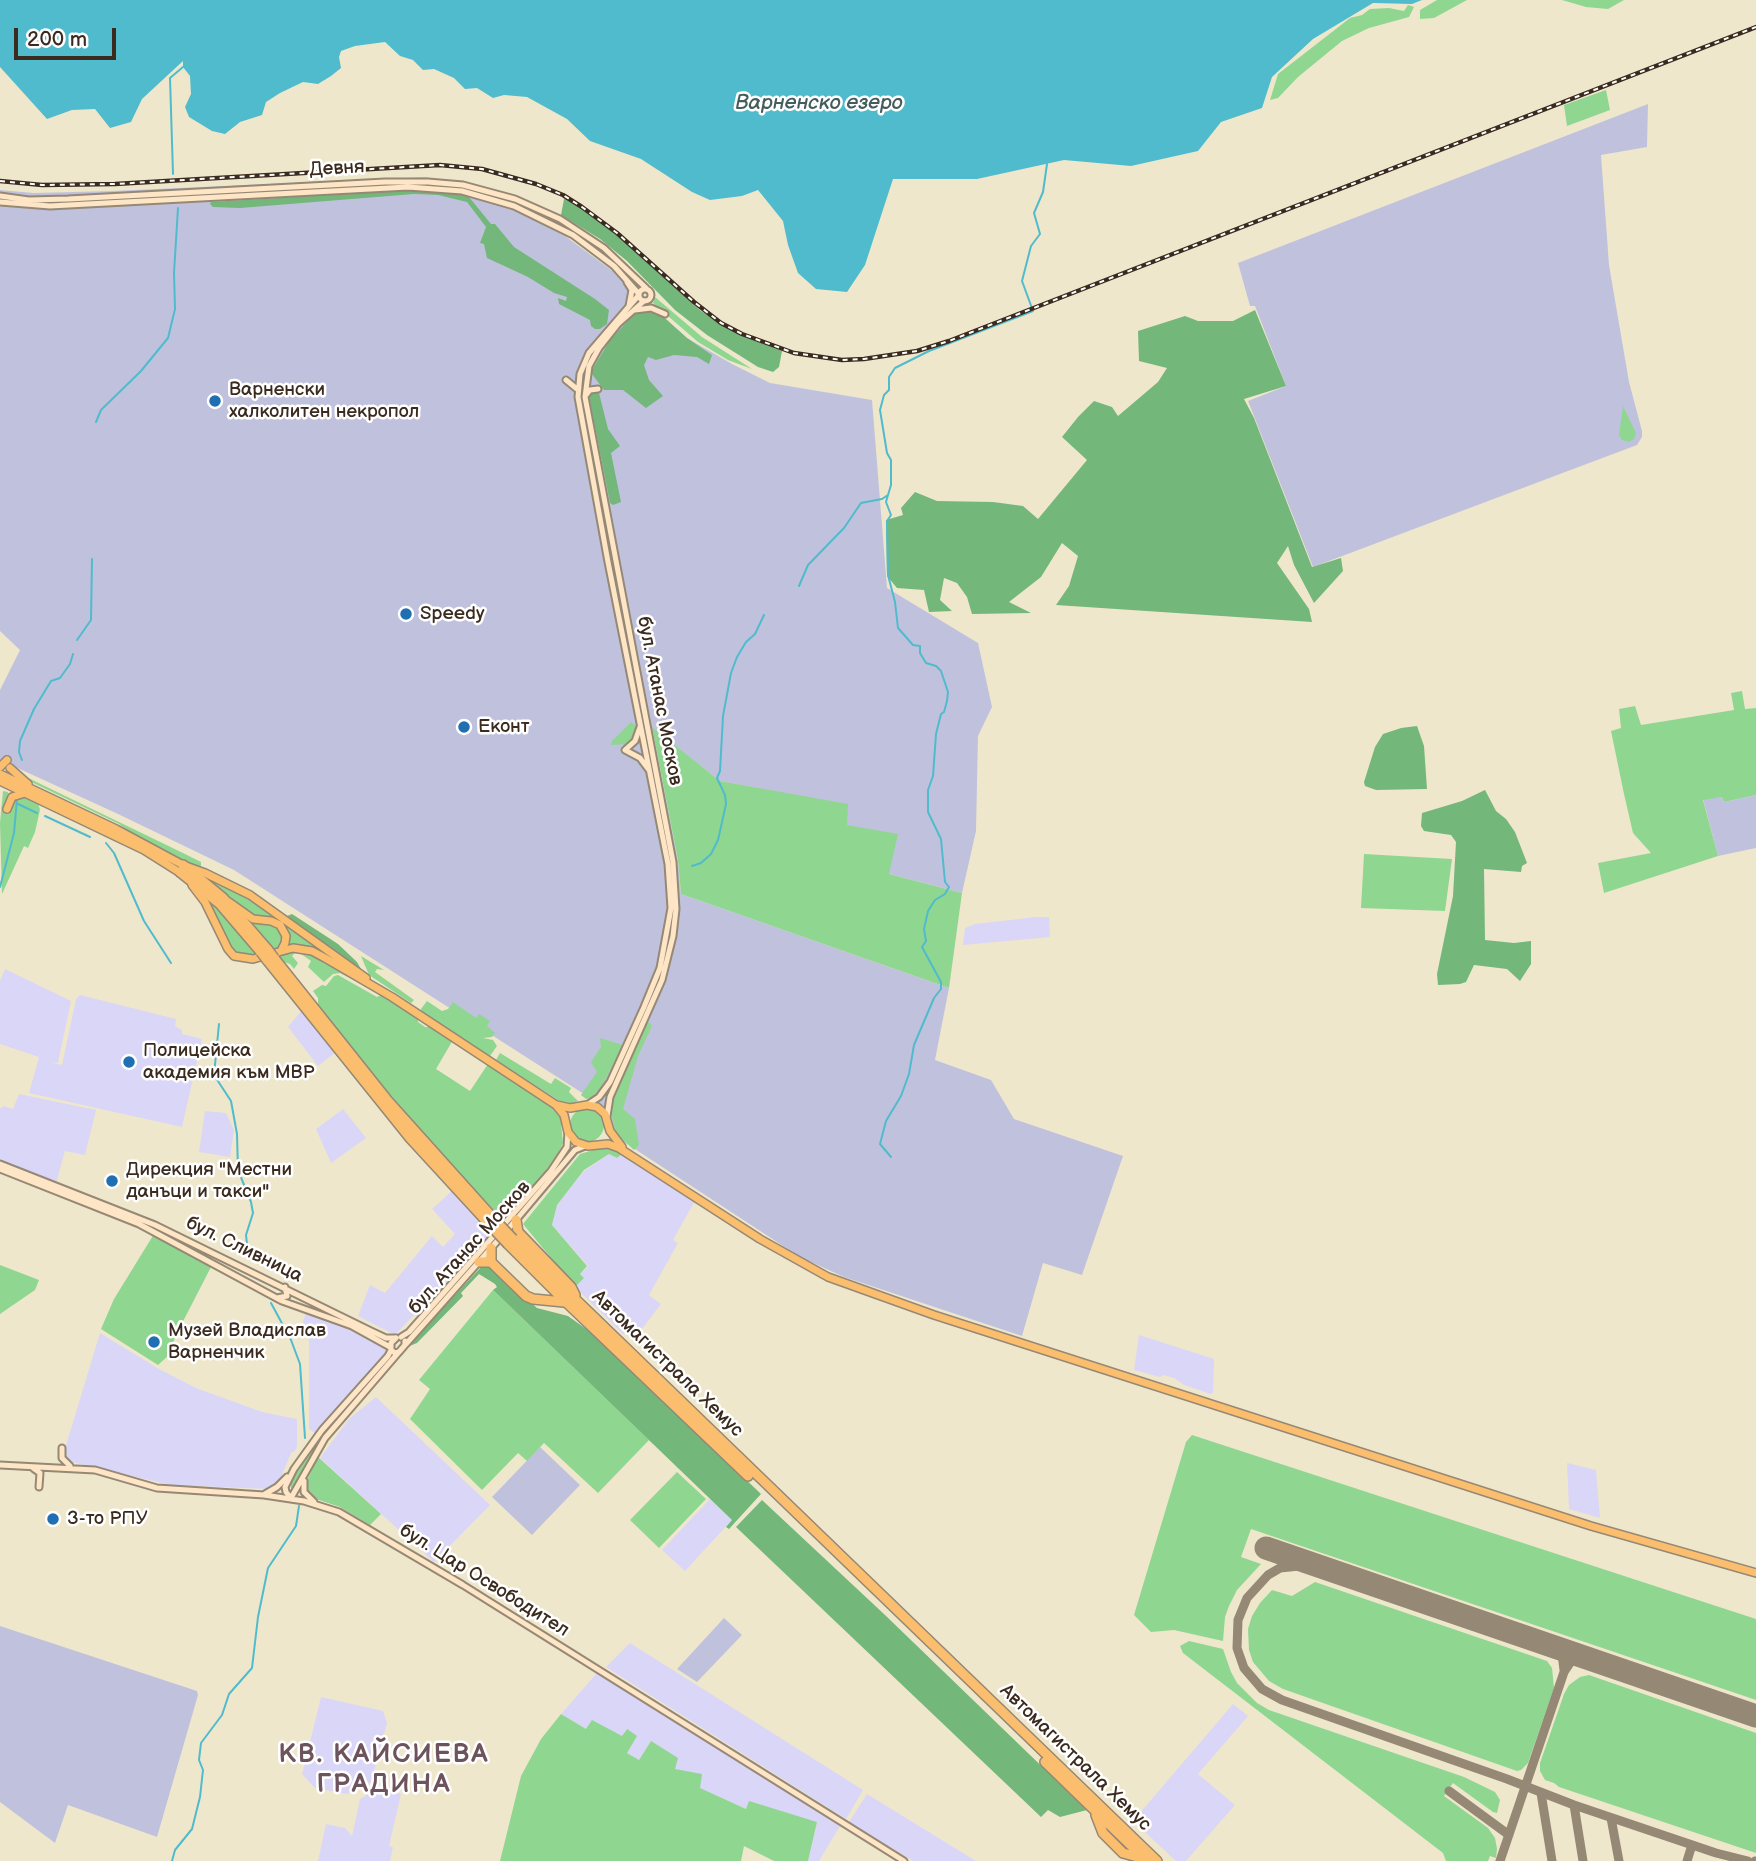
<!DOCTYPE html>
<html>
<head>
<meta charset="utf-8">
<style>
  body { margin:0 }
  #map { position:relative; width:1756px; height:1861px; overflow:hidden; background:#efe7cc; font-family:"Balsamiq Sans",sans-serif }
  canvas { display:block }
  .scale { position:absolute; left:14px; top:28px; width:102px; height:32px; box-sizing:border-box; border:4px solid #3b2a1e; border-top:0; padding-left:9px; font-size:21px; line-height:24px; white-space:nowrap; color:#3b2a1e; -webkit-text-stroke:5px #fff; paint-order:stroke }
</style>
</head>
<body>
<div id="map">
<canvas width="1756" height="1861"></canvas>
<div class="scale">200 m</div>
</div>
<script>
const context = document.querySelector('canvas').getContext('2d');
context.lineJoin = 'round';
function paint(path, color) { context.fillStyle = color; context.fill(path, 'evenodd'); }
const shape = rows => new Path2D(rows.map(r => 'M' + r).join(''));
function strokePath(path, color, width, dash) { context.strokeStyle = color; context.lineWidth = width; context.lineCap = dash ? 'butt' : 'round'; context.setLineDash(dash || []); context.stroke(path); }
function drawText(font, color, halo, rows, align = 'center') {
  context.font = font + ' "Balsamiq Sans",sans-serif'; context.lineWidth = 5; context.setLineDash([]); context.textBaseline = 'middle'; context.strokeStyle = halo; context.fillStyle = color; for (const [text, x, y, turn = 0] of rows) {
    context.save(); context.translate(x, y); context.rotate((+turn || 0) * Math.PI / 180); context.textAlign = isNaN(turn) ? turn : align; if (halo) context.strokeText(text, 0, 0); context.fillText(text, 0, 0); context.restore();
  }
}
const built = shape([
  [1036,917,1049,917,1050,937,963,945,965,928,975,924],
  [5,969,71,1001,58,1063,50,1062,62,1065,76,999,80,995,176,1019,175,1026,182,1030,182,1034,202,1039,182,1127,29,1093,39,1057,0,1044,0,981],
  [302,1010,336,1052,318,1066,288,1027],
  [19,1094,96,1110,85,1155,65,1151,56,1183,0,1160,0,1108,4,1106,13,1109],
  [343,1109,366,1138,331,1163,316,1129],
  [205,1111,226,1113,234,1130,230,1157,199,1152],
  [609,1154,617,1158,622,1154,696,1199,673,1240,678,1243,649,1295,661,1304,635,1338,629,1333,623,1334,575,1287,584,1278,580,1274,588,1266,552,1225,557,1205,572,1185,584,1171],
  [453,1190,492,1232,395,1335,358,1316,370,1285,385,1293,432,1236,443,1247,455,1234,432,1209],
  [306,1312,357,1331,384,1344,387,1349,386,1353,316,1434,309,1429,309,1341,301,1328],
  [100,1333,159,1369,196,1388,262,1412,297,1419,297,1447,295,1451,291,1453,279,1482,269,1489,171,1485,67,1461,64,1452],
  [1139,1335,1214,1359,1213,1392,1211,1394,1184,1385,1174,1378,1164,1375,1160,1377,1134,1370],
  [376,1397,490,1505,434,1562,320,1458,349,1419],
  [1567,1463,1596,1470,1600,1518,1569,1509],
  [710,1499,732,1520,685,1571,662,1550],
  [630,1643,863,1790,846,1819,606,1667],
  [597,1673,840,1826,819,1861,808,1861,817,1822,749,1802,746,1809,699,1788,674,1769,651,1741,639,1760,627,1753,626,1729,622,1737,587,1730,561,1714],
  [321,1697,383,1711,387,1723,371,1782,347,1794,315,1788,302,1774],
  [1233,1704,1248,1716,1198,1774,1235,1805,1186,1861,1176,1861,1133,1821],
  [376,1789,401,1794,389,1846,393,1847,390,1861,318,1861,326,1824,345,1828,352,1836,360,1799],
  [867,1794,976,1861,913,1861,849,1822]
]);
const industrial = shape([
  [1648,104,1647,147,1601,155,1609,265,1629,382,1642,431,1642,437,1637,445,1313,567,1248,401,1286,386,1255,306,1250,306,1238,263],
  [426,177,510,207,565,236,614,272,687,338,732,364,770,383,872,400,887,588,978,643,992,707,978,736,976,831,962,893,889,874,846,825,757,788,720,781,652,728,678,860,681,894,949,988,935,1060,991,1080,1014,1119,1123,1156,1082,1275,1043,1263,1022,1336,844,1277,800,1257,618,1138,601,1105,234,870,118,814,0,760,0,690,20,650,0,631,0,190,34,193,112,191],
  [1756,795,1756,848,1718,856,1703,799,1722,797,1724,802],
  [540,1447,580,1485,532,1535,492,1497],
  [724,1618,742,1635,697,1682,677,1669],
  [0,1626,197,1691,198,1695,157,1837,68,1805,55,1843,0,1802]
]);
const green = shape([
  [1437,0,1467,0,1434,18,1420,19,1420,10],
  [1562,0,1624,0,1608,9,1586,7],
  [1408,5,1414,7,1409,17,1369,28,1342,41,1298,77,1278,98,1270,100,1278,74,1350,18,1362,15,1370,9,1389,8,1404,11],
  [1606,90,1610,110,1567,126,1564,105],
  [470,187,536,207,588,237,642,284,636,288,600,254,534,214,469,193],
  [655,297,702,337,752,369,728,360,698,342,653,303],
  [582,384,585,389,618,584,632,652,631,655,608,562,578,390],
  [1623,406,1636,433,1634,439,1629,442,1622,440,1619,435],
  [1742,691,1745,709,1756,708,1756,795,1724,802,1722,797,1703,800,1718,856,1604,893,1598,863,1651,853,1633,833,1624,794,1611,731,1621,728,1619,709,1635,706,1641,725,1734,710,1731,693],
  [631,722,636,726,636,731,629,744,611,745,612,741],
  [652,727,720,781,848,804,847,825,898,834,889,874,962,893,949,988,681,894,678,860],
  [20,774,185,854,201,862,201,869,133,834,119,824,27,780],
  [3,791,8,792,7,804,10,801,25,793,38,803,40,810,35,832,28,848,24,846,2,894,0,823],
  [1364,854,1452,859,1445,911,1361,908],
  [206,876,246,898,366,980,327,957,286,949,285,929,255,918,230,900],
  [202,891,226,914,258,956,253,957,237,953,234,950],
  [250,920,277,925,282,934,280,949,274,951],
  [293,949,312,953,377,992,340,973,333,974,324,982,308,967,311,961,297,951,292,956,298,963,294,969,290,964,281,961,276,954],
  [361,956,384,970,377,969,375,972,414,1000,411,1003,369,975],
  [338,975,377,997,381,995,418,1017,418,1022,425,1027,432,1027,453,1040,436,1069,470,1091,488,1064,560,1112,563,1143,559,1152,537,1183,503,1220,427,1139,318,1008,318,998,313,991,322,985,326,986,334,976],
  [427,1001,442,1011,448,1009,453,1002,476,1018,479,1014,490,1021,487,1026,495,1033,492,1037,483,1038,493,1040,497,1046,490,1056,422,1012,421,1009],
  [649,1022,652,1026,638,1056,623,1109,635,1119,639,1145,634,1150,616,1133,610,1108,645,1024],
  [600,1038,623,1045,602,1086,592,1098,586,1099,581,1095,597,1072,591,1062,601,1047],
  [500,1053,551,1084,555,1078,571,1088,569,1092,578,1101,569,1104,561,1102,496,1060],
  '570 1125a17 17 0 1 1 34 0a17 17 0 1 1-34 0Z',
  [603,1147,622,1154,617,1158,609,1154,584,1170,557,1205,552,1225,587,1266,580,1274,584,1278,575,1287,523,1224,580,1154],
  [154,1234,211,1267,176,1335,169,1355,158,1365,101,1329,114,1299],
  [0,1265,39,1280,35,1290,0,1314],
  [493,1290,649,1440,598,1493,544,1443,527,1461,518,1453,482,1490,410,1419,430,1389,419,1380],
  [374,1375,326,1431,297,1486,291,1488,289,1481,324,1431],
  [1192,1435,1756,1619,1756,1700,1251,1529,1241,1557,1261,1564,1237,1590,1229,1606,1225,1617,1223,1641,1174,1630,1151,1632,1134,1615,1186,1442],
  [318,1457,381,1514,370,1525,340,1507,316,1499,307,1492,306,1482],
  [677,1472,706,1499,659,1548,630,1520],
  [1315,1582,1547,1661,1552,1668,1554,1688,1528,1763,1521,1770,1517,1771,1283,1689,1269,1681,1253,1662,1249,1650,1248,1629,1252,1616,1260,1603,1272,1590,1292,1596],
  [1189,1641,1223,1649,1231,1672,1237,1683,1257,1703,1269,1710,1464,1777,1495,1792,1500,1800,1497,1813,1493,1812,1453,1783,1444,1796,1488,1828,1495,1838,1497,1849,1496,1858,1490,1856,1488,1861,1446,1861,1443,1853,1183,1653,1180,1646],
  [1589,1675,1756,1733,1756,1853,1559,1787,1554,1783,1545,1780,1540,1771,1540,1763,1564,1694,1569,1685,1580,1677],
  [561,1714,586,1729,592,1720,622,1736,627,1729,637,1736,627,1753,639,1760,651,1741,678,1758,675,1769,702,1774,700,1788,746,1809,749,1801,817,1822,808,1861,774,1861,744,1846,741,1861,500,1861,521,1776,541,1739]
]);
const forest = shape([
  [415,190,454,193,469,197,491,224,495,224,514,247,595,299,609,310,607,324,600,329,595,329,591,326,590,320,559,304,558,298,566,301,567,297,554,293,528,277,487,258,484,244,480,243,486,227,467,202,438,195,414,194,240,208,213,207,210,204,211,202],
  [564,199,567,199,603,223,701,311,741,335,782,351,779,367,773,372,758,367,707,335,675,310,627,261,600,239,561,215],
  [644,310,658,312,687,338,712,355,709,364,697,357,674,355,656,360,648,357,644,365,649,380,663,396,646,408,623,390,604,390,592,374,592,370,610,340,635,313],
  [1255,310,1286,386,1244,399,1254,418,1312,567,1341,558,1343,571,1314,603,1294,565,1288,546,1277,563,1309,609,1312,622,1056,605,1069,586,1078,556,1062,543,1041,577,1009,602,1031,613,972,614,967,597,957,583,944,578,940,600,952,611,929,612,924,590,897,588,887,576,886,520,903,515,901,508,915,492,937,501,993,502,1023,506,1038,519,1087,460,1062,437,1078,417,1094,401,1112,407,1118,416,1158,382,1167,368,1139,361,1138,331,1185,316,1198,321,1233,321],
  [593,391,599,393,608,429,620,446,611,453,621,502,613,505,610,503,589,396],
  [1417,726,1424,746,1427,789,1376,790,1365,786,1364,782,1375,747,1383,734,1401,728],
  [1485,790,1496,811,1506,819,1515,832,1527,863,1522,866,1521,872,1484,869,1485,940,1514,943,1531,941,1531,964,1520,981,1507,969,1474,965,1466,982,1460,984,1438,985,1437,974,1453,896,1456,842,1451,835,1424,831,1421,826,1422,813,1462,801],
  [292,914,338,944,357,962,362,971,287,916],
  [482,1266,490,1266,537,1308,568,1316,596,1336,761,1494,729,1529,726,1527,732,1520,493,1290,497,1287,495,1284,479,1274,461,1293,463,1296,417,1343,407,1347],
  [762,1500,885,1615,1087,1810,1060,1817,1048,1810,1041,1817,736,1527]
]);
const water = shape([
  [0,0,1422,0,1412,4,1373,3,1313,39,1272,77,1262,108,1221,122,1198,151,1131,166,1064,160,977,179,893,179,865,265,847,292,816,289,798,273,788,245,783,221,758,190,742,196,710,200,692,192,641,159,590,141,567,119,527,97,504,95,493,98,477,88,465,89,454,78,434,69,423,70,413,60,400,56,385,42,355,46,341,51,339,57,341,68,331,76,318,84,303,82,280,93,266,102,262,115,240,122,225,134,212,131,189,117,185,107,191,94,190,76,183,67,183,61,142,99,131,122,110,128,95,109,72,110,47,119,0,67]
]);
const stream = shape([
  [173,174,170,78,183,67],
  [96,422,101,410,141,371,168,338,175,309,174,273,178,208],
  [888,495,886,502,891,515,887,521,888,575,895,602,898,628,913,645,920,646,920,653,926,663,936,666,941,671,948,692,947,701,944,712,941,714,936,734,933,776,928,790,928,812,941,839,945,882,949,887,945,894,935,900,928,911,924,929,926,941,922,947,941,982,941,989,934,998,914,1045,909,1074,901,1096,886,1121,880,1144,891,1157],
  [799,586,808,565,844,528,861,503,882,499,888,495,891,485,891,460,887,453,880,410,884,395,889,390,889,377,895,368,929,351,1033,311,1022,281,1031,246,1040,234,1034,213,1043,192,1047,164],
  [77,640,91,620,92,559],
  [22,760,19,752,20,741,34,709,51,681,60,678,70,664,73,654],
  [18,804,37,813],
  [45,816,90,837],
  [106,843,114,853,144,921,171,963],
  [692,866,701,863,711,854,718,840,726,804,725,795,717,778,720,771,723,716,731,673,737,657,746,642,755,634,764,615],
  [0,887,14,833,17,799],
  [219,1024,214,1075,231,1101,237,1134,238,1170,251,1202,253,1213,246,1235,248,1254,252,1261],
  [271,1303,291,1340,300,1364,305,1438],
  [172,1861,175,1850,192,1829,200,1797,203,1770,199,1760,201,1743,222,1715,229,1694,252,1668,258,1617,268,1568,296,1526,299,1506]
]);
const taxiway = shape([
  [1332,1571,1309,1565,1280,1568,1268,1575,1247,1598,1238,1620,1237,1648,1244,1668,1262,1689,1282,1700,1507,1779,1574,1805,1716,1853,1748,1861],
  [1551,1646,1562,1654,1564,1670],
  [1449,1791,1509,1835],
  [1538,1791,1541,1793,1552,1861],
  [1574,1805,1583,1861],
  [1611,1818,1619,1861],
  [1500,1861,1564,1672,1570,1663,1576,1659,1582,1658,1594,1660],
  [1687,1861,1692,1845],
  [1755,1861,1756,1861]
]);
const runway = shape([
  [1266,1548,1756,1716]
]);
const secondary = shape([
  [0,196,29,200,68,199,385,182,428,182,463,185,515,199,560,219,604,248,646,288],
  [0,202,50,206,408,187,462,191,514,206,573,235,614,266,638,293],
  [627,282,632,290,629,306],
  '639 295a6 6 0 1 1 12 0a6 6 0 1 1-12 0Z',
  [635,310,651,308,665,314],
  [566,380,577,389],
  [586,395,590,390,598,389],
  [640,727,635,741,625,750,640,758,649,770],
  [587,1105,599,1097,610,1082,644,1007,660,968,671,908,668,864,608,562,578,397,580,374,589,353,638,296],
  [607,1116,610,1097,662,980,673,936,676,909,673,862,585,397,589,366,599,348,618,324,644,301],
  [0,1164,155,1225,371,1331,386,1338,395,1338],
  [0,1169,139,1224,282,1301,352,1326,390,1347],
  [277,1298,287,1296,285,1287],
  [401,1337,409,1332,551,1171,567,1147,568,1132],
  [406,1344,516,1220,575,1150,585,1146],
  [391,1350,395,1353,399,1352,405,1345,405,1341],
  [62,1448,62,1458,70,1466],
  [0,1465,95,1470,157,1488,264,1495,304,1501,339,1512,463,1585,904,1861],
  [33,1468,40,1473,39,1487],
  [304,1481,304,1492,314,1502],
  [265,1494,277,1487,287,1477],
  [291,1498,286,1492,285,1487,294,1469,322,1430,388,1356,391,1350,391,1343,396,1338],
  [291,1498,325,1438,398,1353]
]);
const primary = shape([
  [0,767,7,760],
  [10,768,28,784],
  [0,774,116,829,183,865,205,873,250,895,366,978],
  [0,781,144,850,182,874],
  [7,809,12,797,25,793],
  [192,885,205,902,228,949,234,956,253,959,293,948,312,951,325,958,392,997,556,1105,564,1115,568,1132,576,1142,588,1146,608,1144,619,1148,760,1239,828,1277,934,1315,1591,1526,1756,1573],
  [229,902,253,919,271,921,280,925,286,936,285,943,281,951],
  [557,1105,570,1108,587,1105,597,1107,605,1114,610,1131,622,1147]
]);
const motorway = shape([
  [183,865,223,898,268,950],
  [180,872,220,904,261,952],
  [274,958,388,1101,493,1218],
  [267,960,410,1138,490,1225],
  [516,1220,518,1232,571,1287,575,1295],
  [513,1239,1157,1861],
  [508,1244,566,1302,748,1476],
  [491,1248,491,1262,526,1296,533,1299,564,1302],
  [479,1262,491,1262],
  [1045,1762,1147,1861],
  [1096,1815,1103,1833,1123,1853,1138,1857,1143,1861]
]);
const rail = shape([
  [0,181,42,185,115,184,440,165,482,169,536,184,563,195,582,207,617,233,694,302,721,323,742,334,794,353,842,360,864,359,917,351,949,341,1756,27]
]);
const motorwayBridge = shape([
  [268,950,274,958],
  [261,952,267,960],
  [493,1218,513,1239],
  [490,1225,508,1244]
]);
const markers = [
  [215,401,7,"#1f6fb2"],
  [406,614,7,"#1f6fb2"],
  [464,727,7,"#1f6fb2"],
  [129,1062,7,"#1f6fb2"],
  [112,1181,7,"#1f6fb2"],
  [154,1342,7,"#1f6fb2"],
  [53,1519,7,"#1f6fb2"]
];
const streetNames = [
  ["Девня",337,169,-3],
  ["бул. Атанас Москов",659,701,79],
  ["бул. Атанас Москов",470,1248,-48],
  ["бул. Сливница",244,1250,26],
  ["Автомагистрала Хемус",667,1364,44],
  ["бул. Цар Освободител",484,1581,32],
  ["Автомагистрала Хемус",1075,1758,44]
];
const poiNames = [
  ["Варненски",229,390],
  ["халколитен некропол",229,412],
  ["Speedy",420,614],
  ["Еконт",478,727],
  ["Полицейска",143,1051],
  ["академия към МВР",143,1073],
  ["Дирекция \"Местни",126,1170],
  ["данъци и такси\"",126,1192],
  ["Музей Владислав",168,1331],
  ["Варненчик",168,1353],
  ["3-то РПУ",67,1519]
];
const waterNames = [
  ["Варненско езеро",819,104]
];
const districtNames = [
  ["КВ. КАЙСИЕВА",384,1755],
  ["ГРАДИНА",384,1785]
];
paint(built, '#dad6f7');
paint(industrial, '#c0c2dd');
paint(green, '#8fd691');
paint(forest, '#73b77b');
paint(water, '#50bbcc');
strokePath(stream, '#50bbcc', 2);
strokePath(taxiway, '#958875', 9);
strokePath(runway, '#958875', 23);
strokePath(secondary, '#958875', 9);
strokePath(primary, '#958875', 10);
strokePath(motorway, '#958875', 12);
strokePath(secondary, '#fde5c5', 5);
strokePath(primary, '#fabe6e', 7);
strokePath(motorway, '#fabe6e', 9);
strokePath(rail, '#3b2a1e', 4.5);
strokePath(rail, '#fff', 2, [5]);
strokePath(motorwayBridge, '#958875', 12, []);
strokePath(motorwayBridge, '#fabe6e', 9);
for (const [x, y, r, color] of markers) { const dot = new Path2D(); dot.arc(x, y, r, 0, 2 * Math.PI); context.fillStyle = color; context.fill(dot); strokePath(dot, '#fff', 2.5); }
drawText('19px', '#3b2a1e', '#fff', streetNames);
drawText('19px', '#3b2a1e', '#fff', poiNames, 'left');
drawText('italic 21px', '#425d5b', '#fff', waterNames);
context.letterSpacing = '2px';
drawText('bold 26px', '#6c535c', '#fff', districtNames);
context.letterSpacing = '0px';
</script>
</body>
</html>
